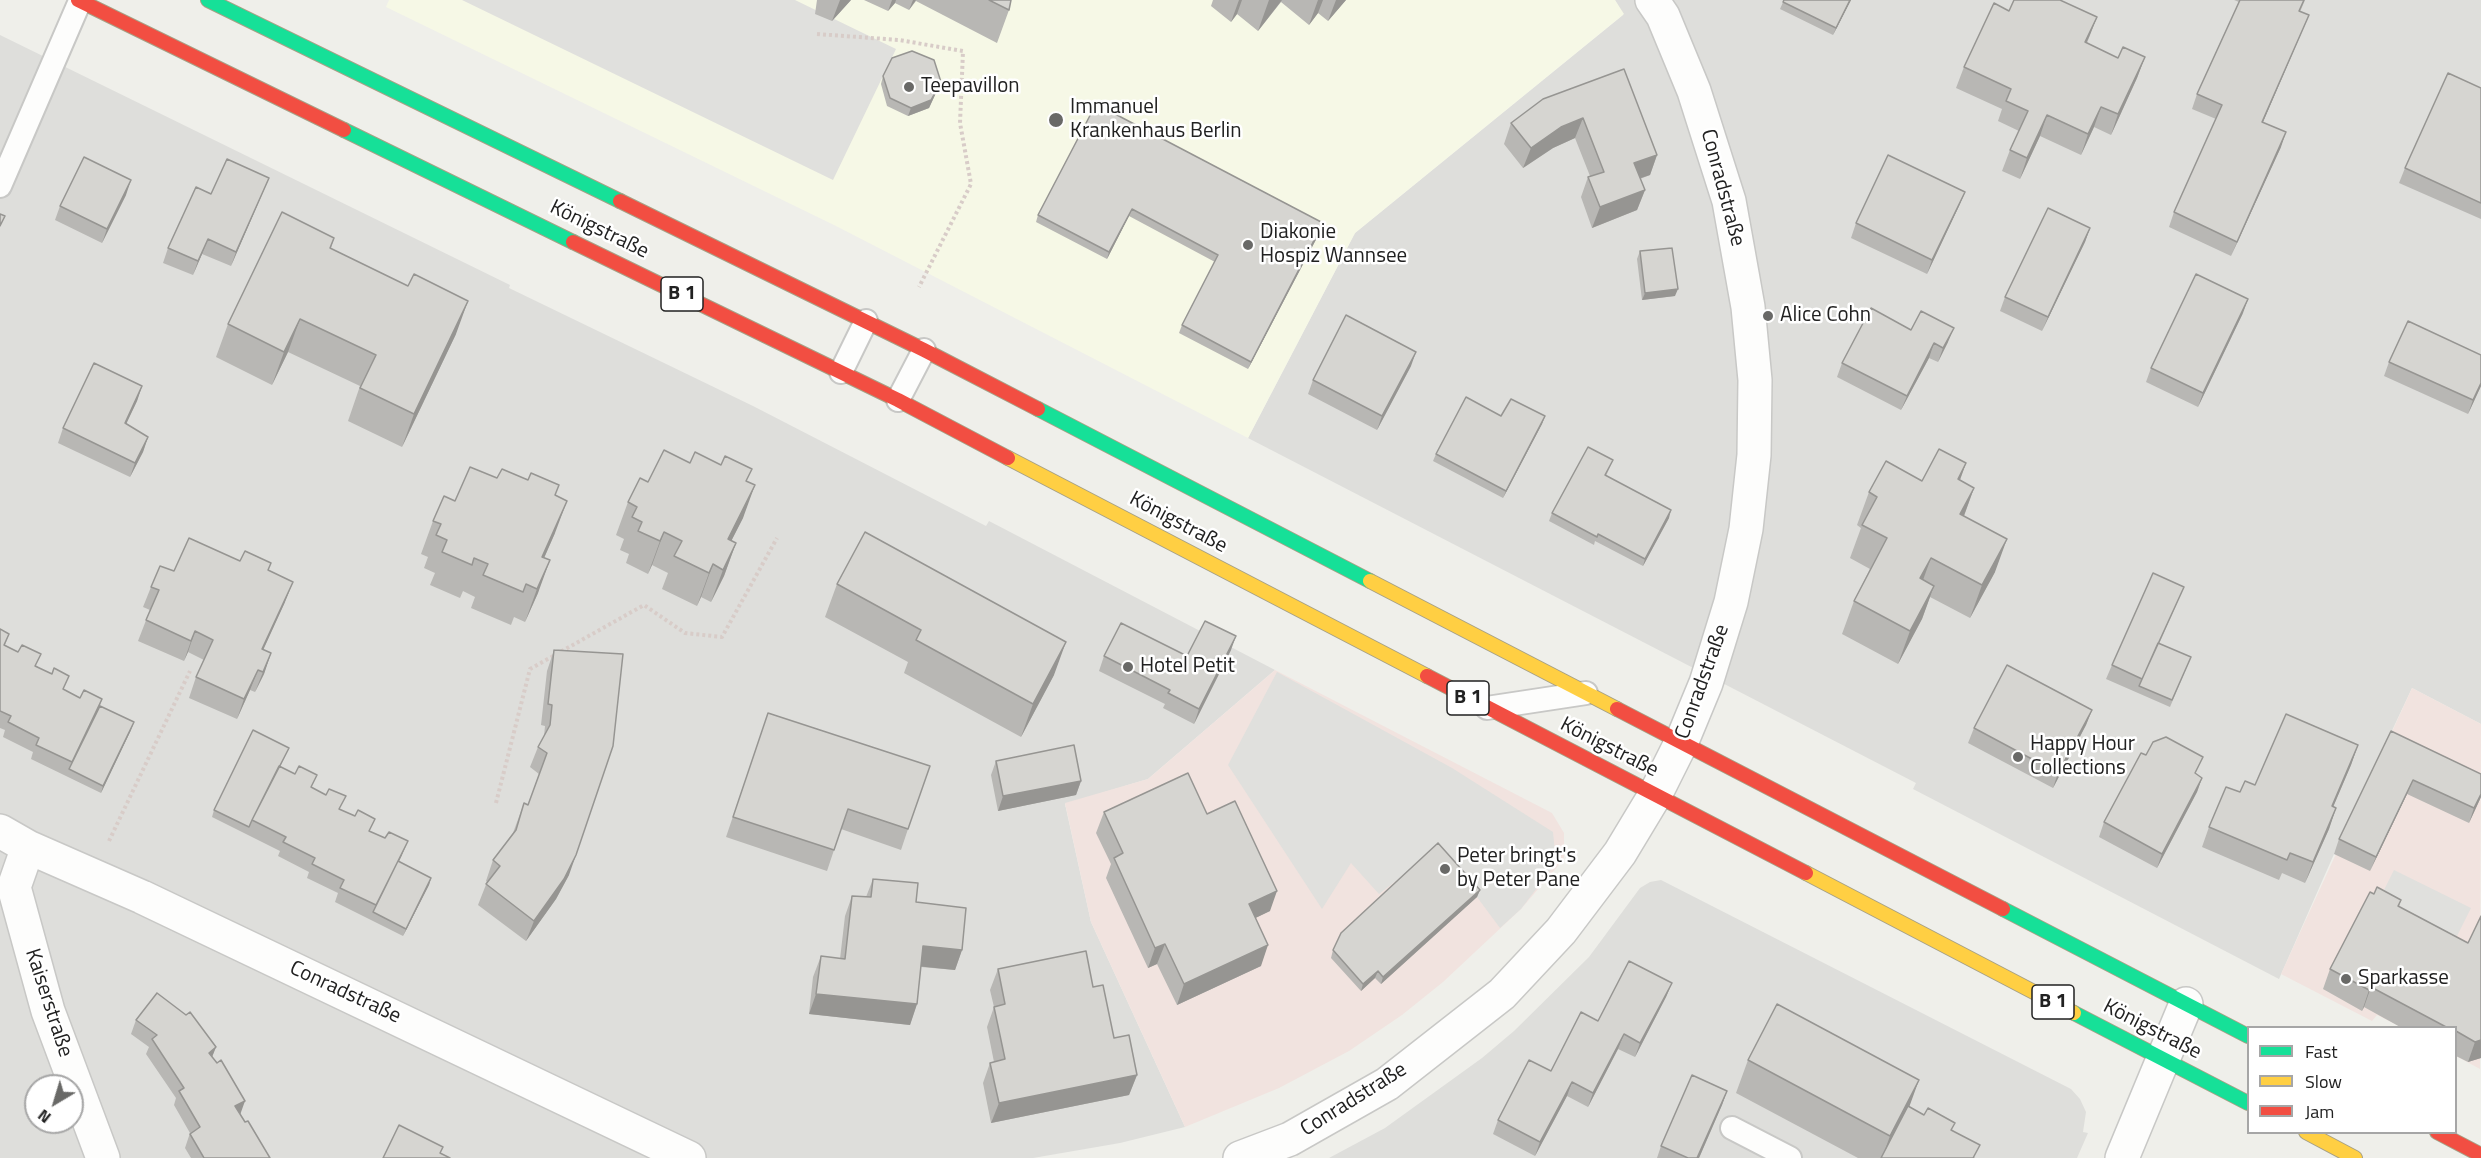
<!DOCTYPE html>
<html>
<head>
<meta charset="utf-8">
<style>
  body { margin:0 }
  #map { position:relative; width:2481px; height:1158px; overflow:hidden; background:#efefea; font-family:"Titillium Web",sans-serif }
  canvas { display:block }
  .legend { position:absolute; left:2247px; top:1026px; width:210px; height:108px; box-sizing:border-box; background:#fff; border:2px solid #a6a6a6; margin:0; padding:8px 10px; list-style:none; font-size:18px; color:#212121 }
  .legend li { display:flex; align-items:center; gap:12px; height:30px }
  .legend b { width:30px; border:2px solid #a6a6a6 }
  .north { position:absolute; left:24px; top:1074px; width:60px; height:60px; box-sizing:border-box; background:#fff; border:2px solid #a6a6a6; border-radius:50%; rotate:218deg; font-size:16px; font-weight:700; line-height:24px; text-align:center; color:#212121 }
  .north::after { content:''; display:block; margin:auto; width:21px; height:27px; background:#696967; clip-path:polygon(50% 0,100% 100%,50% 72%,0 100%) }
</style>
</head>
<body>
<div id="map">
<canvas width="2481" height="1158"></canvas>
<ul class="legend">
<li><b style="height:8px;background:#16e098"></b>Fast</li>
<li><b style="height:8px;background:#ffcf43"></b>Slow</li>
<li><b style="height:8px;background:#f24e42"></b>Jam</li>
</ul>
<div class="north">N</div>
</div>
<script>
const context = document.querySelector('canvas').getContext('2d');
context.lineJoin = 'round';
function paint(path, color) { context.fillStyle = color; context.fill(path, 'evenodd'); }
const shape = rows => new Path2D(rows.map(r => 'M' + r).join(''));
function strokePath(path, color, width, dash) { context.strokeStyle = color; context.lineWidth = width; context.lineCap = dash ? 'butt' : 'round'; context.setLineDash(dash || []); context.stroke(path); }
function drawText(font, color, halo, rows, align = 'center') {
  context.font = font + ' "Titillium Web",sans-serif'; context.lineWidth = 5; context.setLineDash([]); context.textBaseline = 'middle'; context.strokeStyle = halo; context.fillStyle = color; for (const [text, x, y, turn = 0] of rows) {
    context.save(); context.translate(x, y); context.rotate((+turn || 0) * Math.PI / 180); context.textAlign = isNaN(turn) ? turn : align; if (halo) context.strokeText(text, 0, 0); context.fillText(text, 0, 0); context.restore();
  }
}
const residential = shape([
  [1615,0,2481,0,2481,724,2412,688,2334,854,2279,979,1913,789,1916,783,1248,438,1355,233,1623,15],
  [0,35,510,285,509,288,753,406,986,526,989,521,1275,670,1148,779,1065,804,1091,922,1185,1127,1120,1143,1033,1158,0,1158],
  [36,1086,72,1086,72,1122,36,1122],
  [1661,880,2071,1089,2080,1099,2086,1112,2083,1132,2088,1133,2077,1158,1329,1158,1385,1128,1482,1058,1514,1031,1589,957,1640,888,1650,882]
]);
const commercial = shape([
  [1275,670,1552,813,1564,833,1564,859,1521,909,1443,982,1402,1015,1349,1051,1279,1088,1185,1127,1091,922,1065,803,1148,779],
  [2412,688,2481,724,2480,1069,2456,1056,2456,1028,2401,1027,2377,1015,2372,1021,2281,974]
]);
const education = shape([
  [389,0,1615,0,1624,14,1355,233,1248,438,836,226,386,7]
]);
const parking = shape([
  [462,0,795,0,896,49,833,180],
  [1277,672,1452,768,1553,832,1556,863,1521,909,1500,928,1477,897,1436,850,1379,894,1351,863,1322,909,1228,765],
  [2394,870,2471,908,2455,940,2378,902]
]);
const path = shape([
  [817,34,899,40,963,51,960,123,971,184,919,287],
  [496,803,530,669,644,605,685,633,722,637,777,538],
  [109,841,190,671]
]);
const lane = shape([
  [0,186,80,1],
  [841,372,866,321],
  [898,400,924,350],
  [1487,708,1586,693],
  [1732,1128,1790,1158]
]);
const street = shape([
  [0,831,28,847,142,897,689,1158],
  [28,847,14,887,48,1011,103,1158],
  [1240,1158,1290,1139,1387,1084,1502,994,1561,931,1620,853,1655,795,1682,741,1706,683,1731,602,1746,529,1754,455,1755,380,1748,307,1729,201,1694,91,1663,16,1652,0],
  [2122,1158,2186,1004]
]);
const fast = shape([
  [208,0,620,201],
  [344,130,573,242],
  [1038,409,1370,581],
  [2003,909,2248,1036],
  [2074,1013,2248,1103]
]);
const slow = shape([
  [1008,458,1427,676],
  [1370,581,1617,709],
  [1806,873,2074,1013],
  [2306,1132,2355,1158]
]);
const jam = shape([
  [78,0,344,130],
  [620,201,924,350,1038,409],
  [573,242,898,400,1008,458],
  [1427,676,1806,873],
  [1617,709,2003,909],
  [2437,1132,2481,1155]
]);
const wall = shape([
  [817,0,851,0,832,21,815,14],
  [864,0,1011,0,1009,10,997,43,916,1,909,10,895,3,888,11],
  [1213,0,1346,0,1328,21,1318,13,1309,25,1281,2,1258,31,1237,14,1231,22,1211,6],
  [1784,0,1851,0,1833,35,1780,9],
  [2234,0,2305,0,2300,12,2309,15,2303,29,2263,122,2281,147,2231,256,2169,227,2174,212,2216,119,2192,109,2197,94,2239,2],
  [2009,11,2097,17,2087,43,2118,58,2145,57,2137,78,2111,135,2094,127,2081,155,2040,136,2020,179,2002,171,2010,150,2019,131,1998,121,2002,109,1956,88,1964,67],
  [883,76,941,82,929,108,908,116,887,106,881,84],
  [2481,88,2481,219,2399,183,2405,168],
  [1543,99,1657,155,1650,175,1640,179,1645,190,1637,210,1592,228,1581,197,1588,177,1590,176,1575,138,1553,148,1523,168,1504,144,1511,123],
  [1096,104,1323,223,1321,230,1248,369,1179,333,1182,325,1215,262,1129,216,1107,259,1036,222,1038,215],
  [269,178,263,192,231,266,202,254,193,275,163,263,168,248,211,194],
  [1965,192,1959,206,1927,274,1851,238,1856,223],
  [126,195,102,243,55,220,60,206],
  [2090,228,2085,242,2042,331,2000,311,2005,297],
  [334,238,331,248,456,334,402,447,348,421,360,386,288,352,272,385,216,357,228,324],
  [1640,251,1675,296,1642,300,1637,259],
  [2243,313,2198,407,2146,382,2151,368],
  [1911,330,1948,342,1938,362,1929,358,1901,410,1837,377,1842,363],
  [2481,355,2481,386,2468,414,2384,376,2389,362],
  [1411,366,1377,430,1308,394,1313,380],
  [142,386,137,401,126,424,148,437,143,452,130,477,58,443,63,428],
  [1501,416,1545,416,1542,424,1503,498,1433,461,1436,454],
  [1613,460,1606,476,1669,518,1643,566,1595,541,1594,545,1549,521,1552,513],
  [690,463,748,482,743,518,731,541,736,543,724,576,711,602,701,597,697,606,662,589,668,573,652,565,648,574,626,563,629,554,620,550,624,539,616,535,628,502,648,482],
  [1966,463,1960,480,1974,488,1964,516,1995,572,1970,618,1930,597,1922,619,1898,664,1842,634,1854,601,1870,569,1850,558,1861,528,1857,525,1869,492,1922,481],
  [497,478,555,495,555,533,544,558,538,593,525,622,514,617,511,625,471,608,475,597,463,591,460,598,430,585,435,573,424,568,428,557,421,554,433,521,455,501],
  [240,561,268,570,285,602,263,650,271,653,264,674,255,692,250,690,237,719,189,698,196,677,204,660,188,652,184,661,138,641,150,610,143,607,151,587,174,571],
  [837,584,1054,675,1021,737,904,673,908,662,825,617],
  [2178,601,2159,644,2191,657,2170,707,2106,679,2112,665],
  [0,629,9,634,5,645,37,666,64,690,80,698,102,699,100,706,131,730,101,793,31,759,33,752,3,737,5,730,0,728],
  [554,650,569,875,556,899,526,941,478,905,487,882,486,881,493,860,513,833,524,803,528,805,539,774,530,767,538,747,544,736,545,726,541,725,547,671],
  [1231,650,1194,724,1163,708,1165,704,1099,671,1104,656,1187,656],
  [2092,710,2086,725,2053,788,1968,743,1974,728],
  [768,713,908,829,901,850,841,829,827,871,726,837],
  [2391,731,2481,774,2481,797,2469,823,2407,794,2370,871,2334,854,2339,839],
  [2358,745,2351,765,2333,807,2336,808,2329,829,2305,883,2282,873,2279,880,2202,847,2209,827,2240,792,2255,785],
  [289,748,280,767,312,788,402,855,399,861,431,878,429,885,403,936,335,902,338,893,307,878,309,872,278,856,280,851,212,817,214,810],
  [996,761,1081,781,1076,795,998,811,991,775],
  [2196,774,2202,778,2197,792,2157,868,2099,837,2104,822],
  [1104,812,1207,814,1270,911,1255,918,1261,966,1177,1005,1157,964,1148,968,1106,878,1111,864,1096,833],
  [873,879,916,902,962,950,955,970,921,967,917,1004,910,1025,809,1014,813,977,821,956,840,959,845,916,852,896,866,897],
  [1480,890,1477,897,1381,984,1375,978,1361,991,1331,958,1333,950],
  [2374,894,2401,900,2399,907,2468,943,2481,1058,2468,1062,2456,1056,2456,1028,2402,1028,2364,1007,2362,1011,2323,989,2330,969],
  [998,969,1114,1038,1137,1075,1129,1095,991,1123,983,1083,990,1063,994,1062,987,1027,994,1007,990,990],
  [1672,983,1666,997,1635,1057,1618,1049,1588,1107,1567,1096,1535,1156,1493,1134,1498,1120,1551,1071,1598,1021],
  [136,1020,216,1047,212,1057,240,1115,270,1158,191,1158,185,1148,190,1133,174,1105,176,1098,146,1054,149,1047,131,1034],
  [1748,1060,1909,1107,1953,1130,1975,1158,1858,1158,1736,1093],
  [1727,1091,1722,1105,1699,1158,1657,1158,1661,1146]
]);
const shadedWall = shape([
  [840,0,851,0,832,21],
  [892,0,896,0,895,3,888,11],
  [913,0,916,0,909,10],
  [1239,0,1242,0,1237,14,1231,22],
  [1269,0,1282,0,1258,31],
  [1318,0,1323,0,1318,13,1309,25],
  [1336,0,1346,0,1328,21],
  [1850,0,1851,0,1833,35,1836,28],
  [2309,15,2303,29,2257,136,2262,122],
  [2097,17,2089,37,2077,62,2085,42],
  [2145,57,2137,78,2111,135,2118,114],
  [941,82,929,108,908,116,911,108],
  [2101,107,2094,127,2081,155,2088,134],
  [2047,115,2040,136,2020,179,2027,158],
  [1583,118,1575,138,1553,148,1523,168,1531,148,1561,127],
  [2286,132,2281,147,2231,256,2237,242],
  [1657,155,1650,175,1626,183,1634,163],
  [269,178,263,192,231,266,236,252],
  [131,180,126,195,102,243,107,229],
  [1645,190,1637,210,1592,228,1600,207],
  [1965,192,1959,206,1927,274,1932,260],
  [1132,209,1129,216,1107,259,1109,252],
  [1323,223,1321,230,1248,369,1251,362],
  [2090,228,2085,242,2042,331,2048,317],
  [208,239,202,254,193,275,198,261],
  [1678,289,1675,296,1642,300,1645,293],
  [2248,299,2243,313,2198,407,2203,393],
  [468,301,456,334,402,447,414,414],
  [300,319,288,352,272,385,284,352],
  [1954,328,1948,342,1938,362,1943,348],
  [1934,343,1929,358,1901,410,1907,396],
  [1416,352,1411,366,1377,430,1382,416],
  [2481,383,2481,386,2468,414,2473,400],
  [142,386,137,401,120,437,125,423],
  [1545,416,1542,424,1503,498,1506,491],
  [148,437,143,452,130,477,135,463],
  [1966,463,1954,496,1958,479],
  [755,485,743,518,718,567,728,539],
  [1974,488,1962,521,1960,514],
  [567,501,555,533,530,590,542,557],
  [1671,510,1669,518,1643,566,1645,559],
  [664,532,652,565,648,574,660,541],
  [2007,539,1995,572,1970,618,1982,585],
  [736,543,724,576,711,602,723,570],
  [1931,558,1919,591,1920,578],
  [550,560,538,593,525,622,537,589],
  [713,564,701,597,697,606,709,573],
  [293,582,285,602,254,670,262,649],
  [1934,586,1922,619,1898,664,1910,631],
  [195,631,188,652,184,661,191,641],
  [1236,636,1231,650,1194,724,1199,709],
  [1066,642,1054,675,1021,737,1033,704],
  [271,653,264,674,255,692,263,672],
  [258,670,250,690,237,719,244,699],
  [2092,710,2086,725,2053,788,2058,773],
  [134,722,131,730,101,793,103,786],
  [2358,745,2351,765,2325,826,2332,806],
  [2202,778,2197,792,2157,868,2162,854],
  [2413,780,2407,794,2370,871,2376,857],
  [1081,781,1076,795,998,811,1003,796],
  [2481,794,2481,797,2469,823,2474,808],
  [2336,808,2329,829,2305,883,2313,862],
  [408,841,402,855,374,913,373,912,376,905],
  [576,855,569,875,556,899,526,941,534,921],
  [431,878,429,885,403,936,406,929],
  [1480,890,1477,897,1381,984,1383,977],
  [1277,891,1270,911,1241,925,1249,904],
  [1165,944,1157,964,1148,968,1155,948],
  [1268,945,1261,966,1177,1005,1184,984],
  [923,946,962,950,955,970,916,966],
  [1378,971,1375,978,1361,991,1363,984],
  [1672,983,1666,997,1635,1057,1640,1043],
  [2371,987,2364,1007,2362,1011,2369,990],
  [816,994,917,1004,910,1025,809,1014],
  [1624,1034,1618,1049,1588,1107,1593,1093],
  [2481,1040,2481,1058,2468,1062,2475,1042],
  [216,1047,210,1062,209,1053],
  [1137,1075,1129,1095,991,1123,999,1103],
  [1919,1080,1907,1113,1882,1158,1890,1136],
  [1572,1082,1567,1096,1535,1156,1540,1142],
  [1727,1091,1722,1105,1699,1158,1697,1158],
  [245,1101,240,1115,235,1106]
]);
const building = shape([
  [989,0,1011,0,1009,10,989,0],
  [1784,0,1850,0,1836,28,1783,2,1784,0],
  [2014,0,2060,0,2097,17,2085,42,2118,58,2123,47,2145,57,2118,114,2101,107,2088,134,2047,115,2027,158,2010,150,2028,111,2006,101,2011,89,1964,67,1994,3,2009,11,2014,0],
  [2240,0,2304,0,2299,11,2309,15,2262,122,2286,132,2237,242,2174,212,2222,105,2197,94,2240,0],
  [912,51,934,60,941,82,931,100,911,108,890,98,883,76,892,58,912,51],
  [1624,69,1657,155,1634,163,1645,190,1600,207,1588,177,1604,172,1583,118,1561,127,1531,148,1511,123,1543,99,1624,69],
  [2448,73,2481,88,2481,203,2405,168,2448,73],
  [1096,104,1323,223,1251,362,1182,325,1218,255,1132,209,1109,252,1038,215,1096,104],
  [1888,155,1965,192,1932,260,1856,223,1888,155],
  [84,157,131,180,107,229,60,206,84,157],
  [227,159,269,178,236,252,208,239,198,261,168,248,196,187,211,194,227,159],
  [2048,208,2090,228,2048,317,2005,297,2048,208],
  [282,212,334,238,330,248,408,286,414,274,468,301,414,414,360,388,376,355,300,319,284,352,228,324,282,212],
  [0,214,5,216,0,226,0,214],
  [1672,248,1678,289,1645,293,1640,251,1672,248],
  [2196,274,2248,299,2203,393,2151,368,2196,274],
  [1871,308,1911,330,1921,311,1954,328,1943,348,1934,343,1907,396,1842,363,1871,308],
  [1346,315,1416,352,1382,416,1313,380,1346,315],
  [2408,321,2481,355,2481,383,2473,400,2389,362,2408,321],
  [94,363,142,386,125,423,148,437,135,463,63,428,94,363],
  [1466,397,1501,416,1511,399,1545,416,1506,491,1436,454,1466,397],
  [1588,447,1613,460,1605,475,1671,510,1645,559,1598,534,1597,537,1552,513,1588,447],
  [1939,449,1966,463,1958,479,1974,488,1960,514,2007,539,1982,585,1931,558,1920,578,1934,586,1910,631,1854,601,1887,538,1862,525,1877,497,1869,492,1886,461,1922,481,1939,449],
  [664,450,690,463,695,452,721,465,725,456,752,469,746,481,755,485,728,539,736,543,723,570,713,564,709,573,674,556,682,541,664,532,660,541,638,531,642,522,632,517,637,507,628,502,640,478,648,482,664,450],
  [470,467,497,478,502,469,528,480,531,473,559,485,555,495,567,501,542,557,550,560,537,589,526,584,523,592,483,575,488,564,474,558,472,565,442,552,447,540,436,535,441,524,433,521,444,496,455,501,470,467],
  [865,532,1066,642,1033,704,916,640,921,630,837,584,865,532],
  [189,538,240,561,245,551,271,563,268,570,293,582,262,649,271,653,263,672,258,670,244,699,196,677,213,640,195,631,191,641,146,620,159,590,151,587,160,566,174,571,189,538],
  [2153,573,2184,587,2142,679,2112,665,2153,573],
  [1205,621,1236,636,1199,709,1168,693,1170,690,1104,656,1121,623,1187,656,1205,621],
  [0,629,9,634,4,645,18,652,22,645,41,654,35,666,52,674,54,668,69,676,63,689,80,698,84,690,102,699,72,762,36,745,39,738,8,722,11,716,0,711,0,629],
  [2158,643,2191,657,2172,700,2139,686,2158,643],
  [554,650,623,654,613,746,576,855,564,879,534,921,486,884,500,866,493,860,516,830,524,803,528,805,547,753,538,747,550,725,552,705,548,704,554,650],
  [2007,665,2092,710,2058,773,1974,728,2007,665],
  [100,706,134,722,103,786,69,769,100,706],
  [768,713,930,766,908,829,848,809,834,850,733,817,768,713],
  [2286,714,2358,745,2332,806,2336,808,2313,862,2290,853,2287,860,2209,827,2226,787,2240,792,2245,781,2255,785,2286,714],
  [253,730,289,748,252,820,249,827,214,810,253,730],
  [2391,731,2481,774,2481,794,2474,808,2413,780,2376,857,2339,839,2391,731],
  [2166,737,2203,757,2195,773,2202,778,2162,854,2104,822,2141,753,2146,755,2153,742,2166,737],
  [1074,745,1081,781,1003,796,996,761,1074,745],
  [279,766,295,774,299,766,317,775,311,787,326,795,329,789,346,796,339,809,355,816,358,810,375,819,369,831,385,838,389,832,408,841,376,905,340,888,344,880,312,864,315,858,283,842,286,837,252,820,279,766],
  [1188,773,1207,814,1235,801,1277,891,1249,904,1268,945,1184,984,1165,944,1155,948,1114,858,1123,853,1104,812,1188,773],
  [1438,843,1480,890,1383,977,1378,971,1363,984,1333,950,1341,933,1438,843],
  [398,861,431,878,406,929,373,912,398,861],
  [873,879,918,883,916,902,966,908,962,950,923,946,917,1004,816,994,821,956,845,959,852,896,871,897,873,879],
  [2377,887,2401,900,2398,906,2468,943,2481,916,2481,1040,2475,1042,2456,1031,2456,1028,2448,1028,2371,987,2369,990,2330,969,2370,892,2374,894,2377,887],
  [1086,951,1093,987,1103,985,1114,1038,1129,1035,1137,1075,999,1103,990,1063,1005,1059,994,1007,1005,1004,998,969,1086,951],
  [1629,961,1672,983,1640,1043,1624,1034,1593,1093,1572,1082,1540,1142,1498,1120,1529,1060,1551,1071,1581,1012,1598,1021,1629,961],
  [157,993,186,1015,190,1012,216,1047,209,1053,217,1063,221,1060,245,1101,235,1106,245,1122,248,1121,270,1158,204,1158,190,1134,200,1127,179,1091,184,1088,152,1039,157,1035,136,1020,157,993],
  [1777,1004,1919,1080,1890,1136,1748,1060,1777,1004],
  [1692,1075,1727,1091,1697,1158,1688,1158,1661,1146,1692,1075],
  [1908,1106,1924,1115,1928,1108,1955,1123,1951,1130,1980,1145,1973,1158,1881,1158,1908,1106],
  [399,1125,443,1147,440,1153,450,1158,383,1158,399,1125]
]);
const markers = [
  [909,87,6,"#696967"],
  [1056,120,8,"#696967"],
  [1248,245,6,"#696967"],
  [1768,316,6,"#696967"],
  [1128,667,6,"#696967"],
  [2018,757,6,"#696967"],
  [1445,869,6,"#696967"],
  [2346,979,6,"#696967"]
];
const shields = [
  [682,294,42],
  [1468,698,42],
  [2053,1002,42]
];
const shieldNames = [
  ["B 1",682,294],
  ["B 1",1468,698],
  ["B 1",2053,1002]
];
const poiNames = [
  ["Teepavillon",921,87],
  ["Immanuel",1070,108],
  ["Krankenhaus Berlin",1070,132],
  ["Diakonie",1260,233],
  ["Hospiz Wannsee",1260,257],
  ["Alice Cohn",1780,316],
  ["Hotel Petit",1140,667],
  ["Happy Hour",2030,745],
  ["Collections",2030,769],
  ["Peter bringt's",1457,857],
  ["by Peter Pane",1457,881],
  ["Sparkasse",2358,979]
];
const streetNames = [
  ["Conradstraße",1722,188,75],
  ["Königstraße",599,230,26],
  ["Königstraße",1178,523,28],
  ["Conradstraße",1703,682,-70],
  ["Königstraße",1609,748,27],
  ["Conradstraße",345,993,25],
  ["Kaiserstraße",48,1003,72],
  ["Königstraße",2152,1030,27],
  ["Conradstraße",1354,1100,-32]
];
paint(residential, '#dededb');
paint(commercial, '#f1e3df');
paint(education, '#f6f8e6');
paint(parking, '#e0e0dd');
strokePath(lane, '#c8c8c6', 26);
strokePath(street, '#c8c8c6', 36);
strokePath(fast, '#a6a085', 16);
strokePath(slow, '#a6a085', 16);
strokePath(jam, '#a6a085', 16);
strokePath(path, '#d8ccc8', 4, [3, 3]);
strokePath(lane, '#fdfdfc', 22);
strokePath(street, '#fdfdfc', 33);
strokePath(fast, '#16e098', 14);
strokePath(slow, '#ffcf43', 14);
strokePath(jam, '#f24e42', 14);
paint(wall, '#b8b7b4');
paint(shadedWall, '#969592');
paint(building, '#d6d5d1');
strokePath(building, '#969592', 1.5);
for (const [x, y, r, color] of markers) { const dot = new Path2D(); dot.arc(x, y, r, 0, 2 * Math.PI); context.fillStyle = color; context.fill(dot); strokePath(dot, '#fff', 2); }
for (const [x, y, w] of shields) { const box = new Path2D(); box.roundRect(x - w / 2, y - 17, w, 34, 4.5); context.fillStyle = '#fff'; context.fill(box); strokePath(box, '#212121', 1.5); }
drawText('bold 20px', '#212121', null, shieldNames);
drawText('21px', '#212121', '#fff', poiNames, 'left');
drawText('21px', '#212121', '#fff', streetNames);
</script>
</body>
</html>
